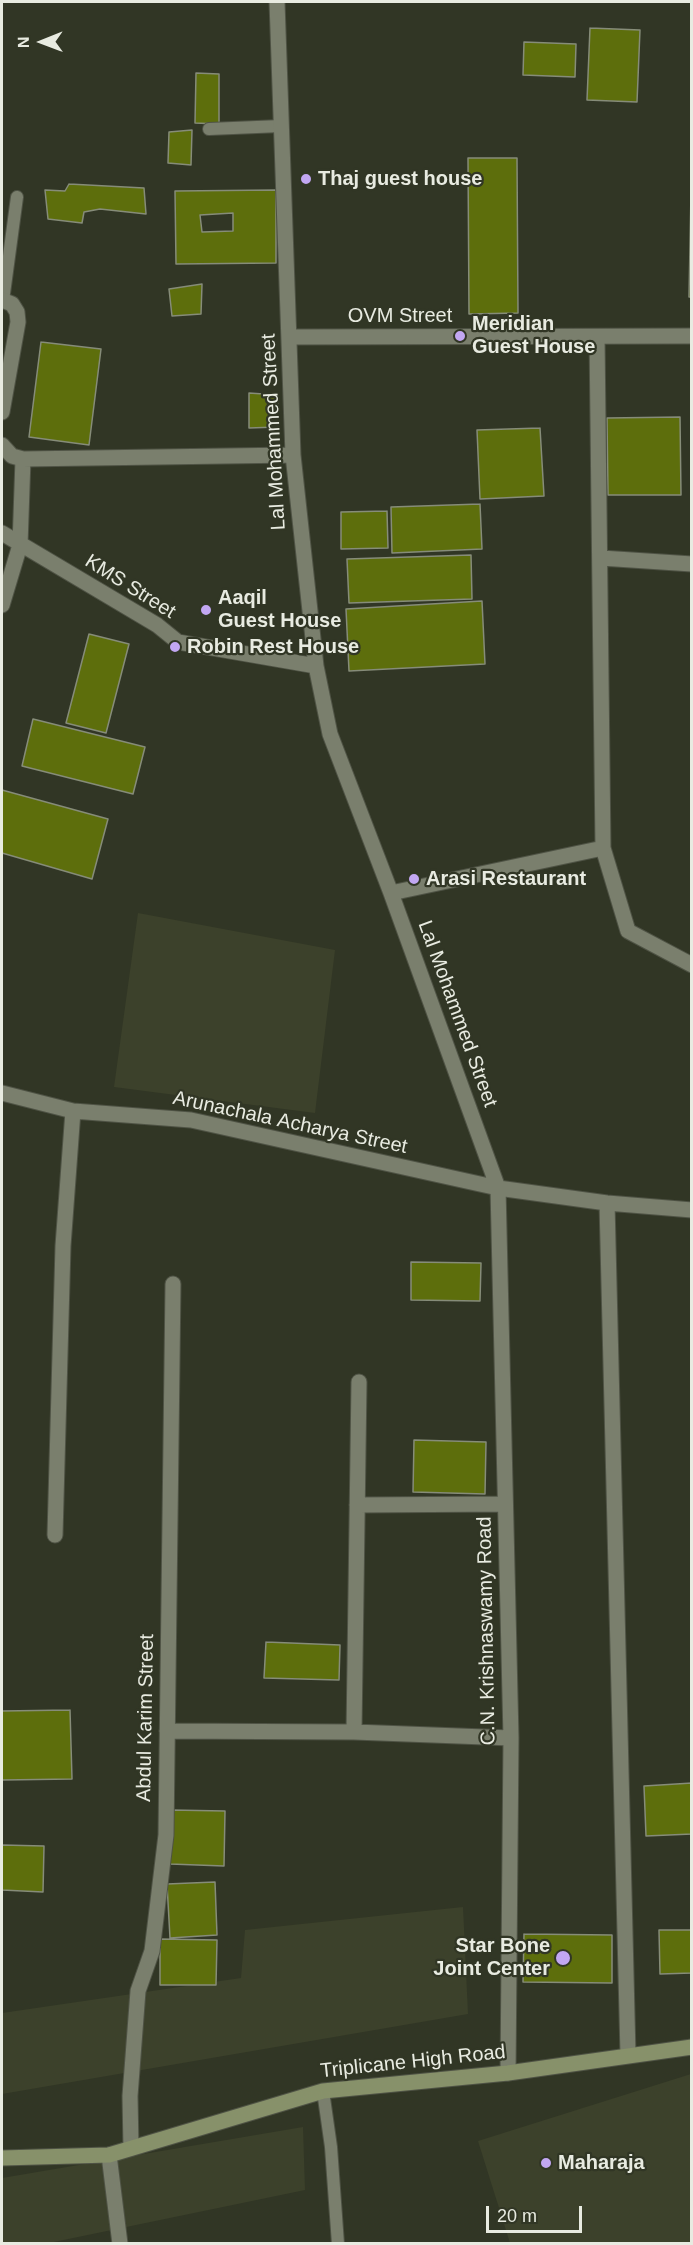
<!DOCTYPE html>
<html>
<head>
<meta charset="utf-8">
<style>
  body { margin:0 }
  #map { position:relative; width:693px; height:2245px; overflow:hidden; background:#313625; font-family:Helvetica,sans-serif }
  canvas { display:block }
  .frame { position:absolute; inset:0; border:3px solid #e8ebe1; pointer-events:none }
  .north { position:absolute; left:12px; top:12px; width:60px; height:60px; -webkit-text-stroke:4px #313625; paint-order:stroke; rotate:269deg; font-size:16px; font-weight:700; line-height:24px; text-align:center; color:#e8ebe1 }
  .north::after { content:''; display:block; margin:auto; width:21px; height:27px; background:#e8ebe1; clip-path:polygon(50% 0,100% 100%,50% 72%,0 100%) }
  .scale { position:absolute; left:486px; top:2206px; width:96px; height:27px; box-sizing:border-box; border:3px solid #e8ebe1; border-top:0; padding-left:8px; font-size:18px; line-height:21px; white-space:nowrap; color:#e8ebe1; -webkit-text-stroke:4px #313625; paint-order:stroke }
</style>
</head>
<body>
<div id="map">
<canvas width="693" height="2245"></canvas>
<div class="frame"></div>
<div class="north">N</div>
<div class="scale">20 m</div>
</div>
<script>
const context = document.querySelector('canvas').getContext('2d');
context.lineJoin = 'round';
function paint(path, color) { context.fillStyle = color; context.fill(path, 'evenodd'); }
const shape = rows => new Path2D(rows.map(r => 'M' + r).join(''));
function strokePath(path, color, width, dash) { context.strokeStyle = color; context.lineWidth = width; context.lineCap = dash ? 'butt' : 'round'; context.setLineDash(dash || []); context.stroke(path); }
function drawText(font, color, halo, rows, align = 'center') {
  context.font = font + ' Helvetica,sans-serif'; context.lineWidth = 4.5; context.setLineDash([]); context.textBaseline = 'middle'; context.strokeStyle = halo; context.fillStyle = color; for (const [text, x, y, turn = 0] of rows) {
    context.save(); context.translate(x, y); context.rotate((+turn || 0) * Math.PI / 180); context.textAlign = isNaN(turn) ? turn : align; if (halo) context.strokeText(text, 0, 0); context.fillText(text, 0, 0); context.restore();
  }
}
const built = shape([
  [138,913,335,950,315,1113,114,1087],
  [463,1907,468,2014,2,2094,2,2013,241,1978,245,1930],
  [691,2074,691,2243,510,2243,478,2141],
  [303,2127,305,2190,49,2243,2,2244,2,2178]
]);
const building = shape([
  [590,28,640,30,637,102,587,100,590,28],
  [524,42,576,44,575,77,523,75,524,42],
  [196,73,219,74,219,124,195,123,196,73],
  [192,130,191,165,168,163,169,132,192,130],
  [468,158,517,158,518,313,469,314,468,158],
  [69,184,144,188,146,214,100,209,84,212,82,223,48,219,45,190,65,191,69,184],
  [276,190,276,263,176,264,175,191,276,190],
  [233,213,233,231,202,232,200,215,233,213],
  [691,192,692,192,692,297,689,297,691,192],
  [202,284,201,314,172,316,169,289,202,284],
  [41,342,101,349,89,445,29,437,41,342],
  [249,393,278,395,277,427,249,428,249,393],
  [680,417,681,495,608,495,607,418,680,417],
  [540,428,544,496,480,499,477,430,540,428],
  [480,504,482,549,392,553,391,507,480,504],
  [387,511,388,548,341,549,341,512,387,511],
  [471,555,472,599,349,603,347,559,471,555],
  [482,601,485,664,349,671,346,609,482,601],
  [89,634,129,644,106,733,66,723,89,634],
  [33,719,145,747,133,794,22,766,33,719],
  [2,790,108,819,92,879,2,853,2,790],
  [411,1262,481,1263,480,1301,411,1300,411,1262],
  [414,1440,486,1442,485,1494,413,1492,414,1440],
  [266,1642,340,1645,339,1680,264,1678,266,1642],
  [70,1710,72,1779,2,1780,2,1711,70,1710],
  [692,1783,692,1834,646,1836,644,1786,692,1783],
  [171,1810,225,1811,224,1866,170,1864,171,1810],
  [2,1845,44,1846,43,1892,2,1890,2,1845],
  [215,1882,217,1935,170,1938,167,1884,215,1882],
  [659,1930,692,1930,692,1973,660,1974,659,1930],
  [524,1934,612,1935,612,1983,523,1982,524,1934],
  [160,1939,217,1940,216,1985,160,1985,160,1939]
]);
const service = shape([
  [209,129,281,126],
  [3,301,17,197],
  [323,2091,331,2147,338,2244]
]);
const minor = shape([
  [277,2,293,455,316,666,330,734,391,893,498,1188,511,1738,508,2073],
  [2,300,12,304,17,312,18,322,2,412],
  [289,337,692,336],
  [597,337,603,848,628,931,692,965],
  [2,445,12,456,23,459,20,545,2,605],
  [23,459,293,455],
  [2,533,157,625,178,642,316,666],
  [601,558,692,564],
  [391,893,603,848],
  [2,1093,73,1111,191,1120,498,1188,607,1203,692,1210],
  [607,1203,628,2055],
  [357,1505,505,1504],
  [55,1535,63,1246,73,1111],
  [167,1731,354,1732,511,1738],
  [354,1732,359,1382],
  [131,2148,130,2096,138,1991,152,1951,166,1835,173,1284],
  [109,2155,120,2244]
]);
const secondary = shape([
  [2,2158,109,2155,323,2091,508,2073,692,2047]
]);
const markers = [
  [306,179,6,"#c2a7f2"],
  [460,336,6,"#c2a7f2"],
  [206,610,6,"#c2a7f2"],
  [175,647,6,"#c2a7f2"],
  [414,879,6,"#c2a7f2"],
  [563,1958,8,"#c2a7f2"],
  [546,2163,6,"#c2a7f2"]
];
const poiNames = [
  ["Thaj guest house",318,179],
  ["Meridian",472,324],
  ["Guest House",472,347],
  ["Aaqil",218,598],
  ["Guest House",218,621],
  ["Robin Rest House",187,647],
  ["Arasi Restaurant",426,879],
  ["Star Bone",550,1946,"right"],
  ["Joint Center",550,1969,"right"],
  ["Maharaja",558,2163]
];
const streetNames = [
  ["OVM Street",400,316],
  ["Lal Mohammed Street",274,432,-93],
  ["KMS Street",130,587,32],
  ["Lal Mohammed Street",457,1014,70],
  ["Arunachala Acharya Street",290,1123,12],
  ["C.N. Krishnaswamy Road",487,1631,-91],
  ["Abdul Karim Street",146,1718,-89],
  ["Triplicane High Road",413,2062,-6]
];
paint(built, '#3c412b');
paint(building, '#5d6e0c');
strokePath(building, '#868c79', 1.5);
strokePath(service, '#4f5345', 14);
strokePath(minor, '#4f5345', 17);
strokePath(secondary, '#4f5345', 17);
strokePath(service, '#7a7f6d', 12);
strokePath(minor, '#7a7f6d', 15);
strokePath(secondary, '#87916a', 15);
for (const [x, y, r, color] of markers) { const dot = new Path2D(); dot.arc(x, y, r, 0, 2 * Math.PI); context.fillStyle = color; context.fill(dot); strokePath(dot, '#313625', 2); }
drawText('bold 20px', '#e8ebe1', '#313625', poiNames, 'left');
drawText('20px', '#e8ebe1', '#313625', streetNames);
</script>
</body>
</html>
